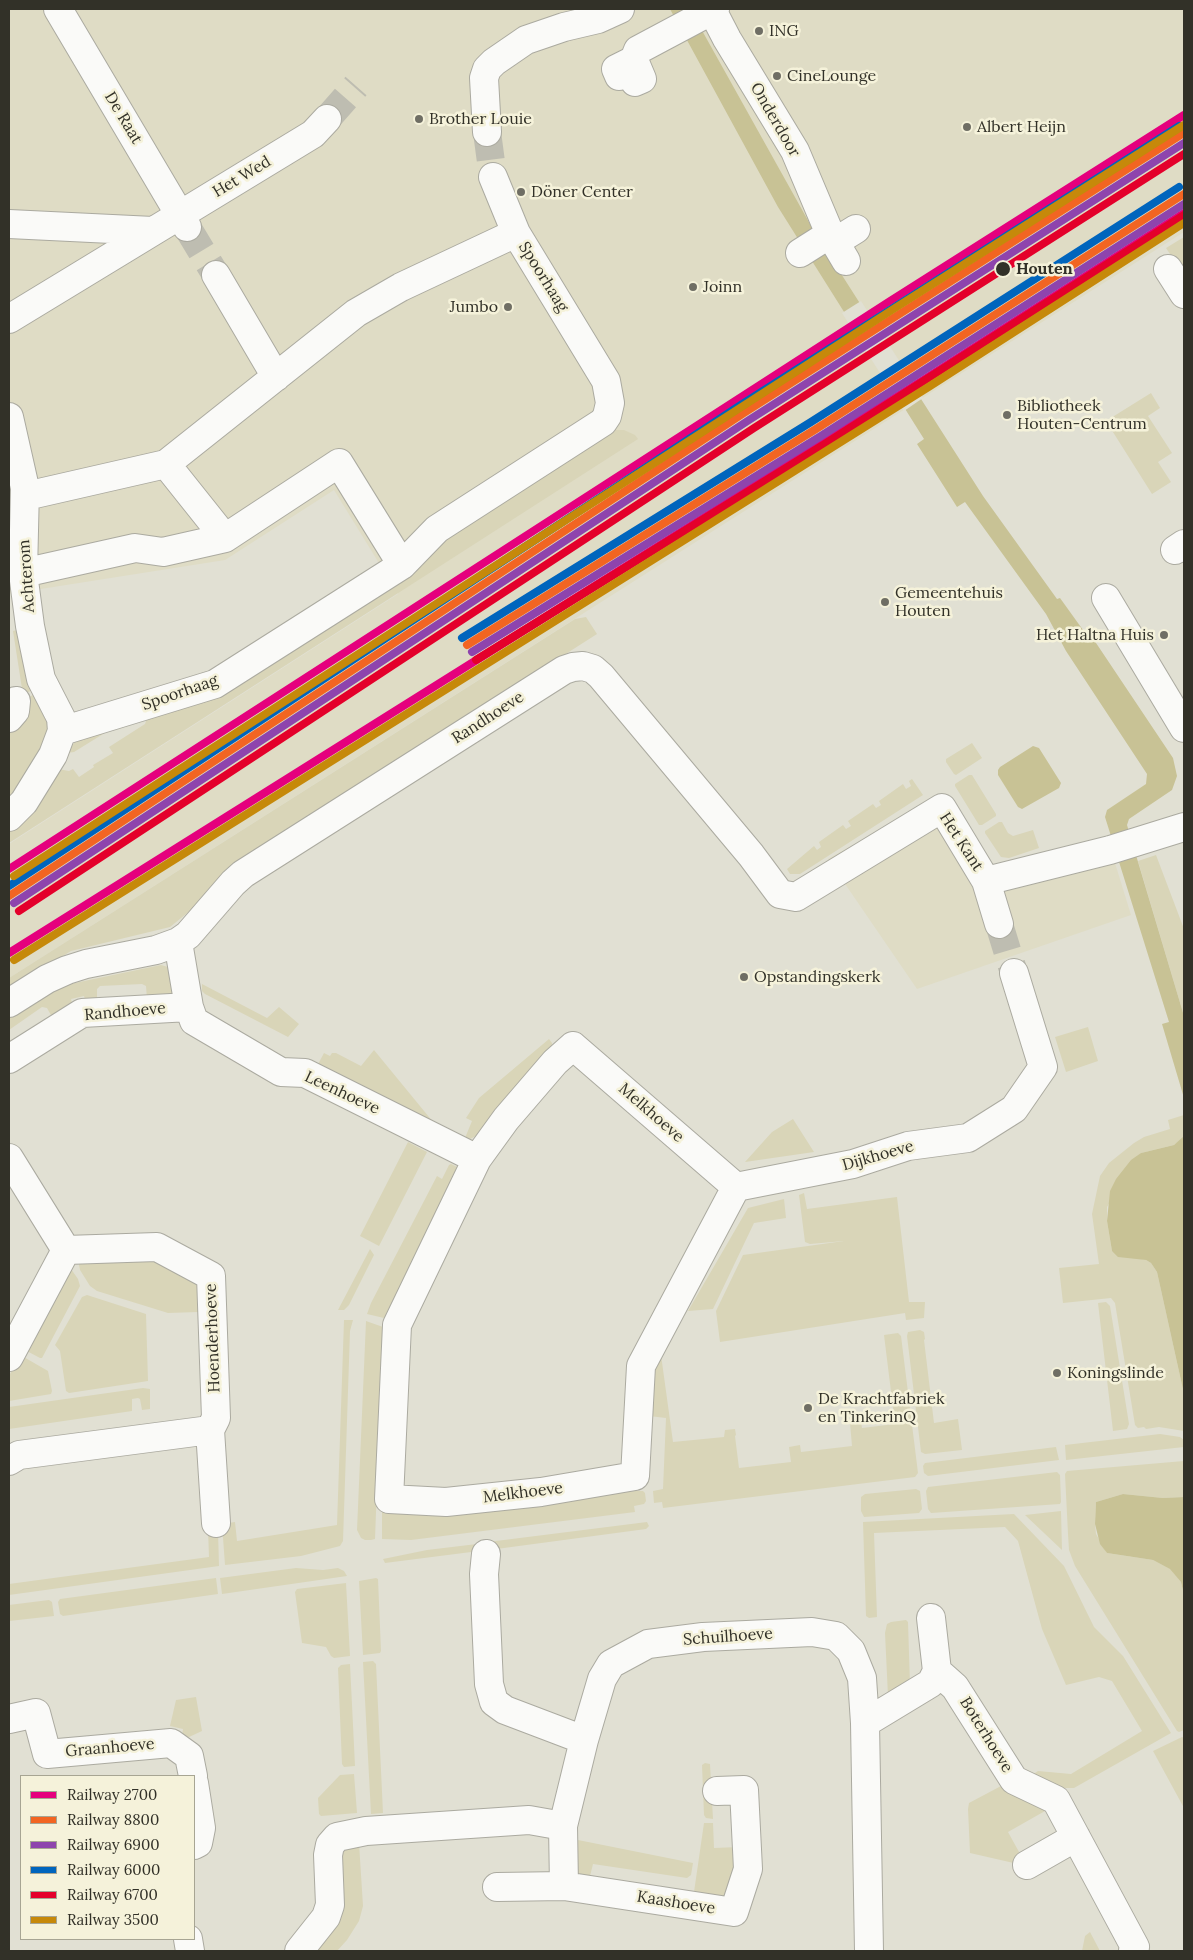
<!DOCTYPE html>
<html>
<head>
<meta charset="utf-8">
<style>
  body { margin:0 }
  #map { position:relative; width:1193px; height:1960px; overflow:hidden; background:#e1e0d3; font-family:Lora,serif }
  canvas { display:block }
  .frame { position:absolute; inset:0; border:10px solid #323128; pointer-events:none }
  .legend { position:absolute; left:20px; top:1775px; width:175px; height:165px; box-sizing:border-box; background:#f5f2da; border:1px solid #a7a593; margin:0; padding:6px 9px; list-style:none; font-size:15px; color:#323128 }
  .legend li { display:flex; align-items:center; gap:10px; height:25px }
  .legend b { width:25px; border:1px solid #a7a593 }
</style>
</head>
<body>
<div id="map">
<canvas width="1193" height="1960"></canvas>
<div class="frame"></div>
<ul class="legend">
<li><b style="height:6px;background:#e5007d"></b>Railway 2700</li>
<li><b style="height:6px;background:#f26522"></b>Railway 8800</li>
<li><b style="height:6px;background:#8e44ad"></b>Railway 6900</li>
<li><b style="height:6px;background:#0065bd"></b>Railway 6000</li>
<li><b style="height:6px;background:#e4002b"></b>Railway 6700</li>
<li><b style="height:6px;background:#c6890a"></b>Railway 3500</li>
</ul>
</div>
<script>
const context = document.querySelector('canvas').getContext('2d');
context.lineJoin = 'round';
function paint(path, color) { context.fillStyle = color; context.fill(path, 'evenodd'); }
const shape = rows => new Path2D(rows.map(r => 'M' + r).join(''));
function strokePath(path, color, width, dash) { context.strokeStyle = color; context.lineWidth = width; context.lineCap = dash ? 'butt' : 'round'; context.setLineDash(dash || []); context.stroke(path); }
function drawText(font, color, halo, rows, align = 'center') {
  context.font = font + ' Lora,serif'; context.lineWidth = 5; context.setLineDash([]); context.textBaseline = 'middle'; context.strokeStyle = halo; context.fillStyle = color; for (const [text, x, y, turn = 0] of rows) {
    context.save(); context.translate(x, y); context.rotate((+turn || 0) * Math.PI / 180); context.textAlign = isNaN(turn) ? turn : align; if (halo) context.strokeText(text, 0, 0); context.fillText(text, 0, 0); context.restore();
  }
}
const built = shape([
  [9,9,1184,9,1184,232,9,978,9,844,398,594,334,490,225,560,9,594],
  [941,795,989,873,1107,837,1131,915,917,989,828,859]
]);
const green = shape([
  [1184,237,1184,275,1166,248],
  [1151,393,1160,408,1148,416,1172,453,1158,462,1171,482,1152,494,1106,421],
  [616,430,624,430,635,435,638,439,9,843,9,830,58,769,69,771,73,769,79,777,94,767,93,765,113,753,109,747,145,724,148,715,446,534,610,431],
  [586,617,597,634,226,871,191,910,170,927,71,951,9,989,9,978,575,619],
  [22,629,36,688,23,695,13,631],
  [38,692,49,714,50,737,9,803,9,727,24,700],
  [116,726,74,752,67,753,76,740],
  [972,743,982,758,956,775,954,774,946,762,946,759],
  [969,775,972,775,996,814,996,816,982,825,979,825,955,786,955,784],
  [912,779,923,795,800,874,790,874,787,869,814,846,817,850,821,847,819,842,843,825,846,829,851,826,848,821,873,804,876,808,881,805,879,801,903,784,906,789,911,786,909,781],
  [999,822,1002,822,1008,833,1013,836,1033,830,1039,848,1009,858,1001,857,985,833,985,831],
  [1156,855,1184,929,1184,1016,1138,861],
  [161,965,168,967,173,973,174,995,147,999,146,986,142,984,100,986,97,989,97,1001,86,1003,84,996,71,999,73,1007,52,1017,47,1008,42,1007,9,1030,9,1016,65,985],
  [202,984,267,1018,279,1007,299,1024,288,1037,205,994,202,991],
  [1088,1027,1098,1061,1066,1072,1055,1037],
  [549,1039,552,1043,552,1045,476,1136,468,1140,465,1138,472,1121,466,1118,479,1098],
  [374,1050,438,1128,316,1068,324,1053,330,1056,332,1053,336,1053,361,1066],
  [1184,1115,1184,1136,1180,1141,1174,1145,1141,1153,1107,1207,1107,1221,1112,1251,1146,1260,1151,1263,1157,1272,1184,1394,1184,1431,1159,1427,1146,1429,1144,1427,1138,1428,1135,1425,1115,1303,1111,1298,1063,1303,1059,1268,1099,1264,1092,1214,1100,1176,1109,1163,1134,1143,1144,1137,1170,1129,1168,1120],
  [793,1119,814,1152,745,1162,772,1132],
  [408,1142,427,1152,379,1246,360,1236],
  [451,1164,457,1167,458,1174,384,1318,367,1314,371,1303,437,1176,442,1179,449,1165],
  [804,1193,807,1209,897,1197,909,1302,925,1302,924,1318,906,1320,905,1313,720,1342,716,1311,743,1255,844,1241,810,1244,805,1242,799,1195],
  [784,1199,786,1218,754,1223,713,1309,688,1311,748,1208],
  [370,1249,374,1255,349,1305,344,1310,338,1310],
  [152,1257,200,1281,202,1310,198,1312,168,1313,97,1291,90,1286,80,1270,79,1265,80,1262],
  [71,1269,78,1279,80,1286,42,1358,40,1358,25,1350],
  [87,1295,146,1314,148,1381,69,1393,66,1391,60,1351,55,1345,82,1297],
  [1106,1302,1110,1306,1129,1424,1127,1429,1113,1431,1098,1303],
  [344,1320,353,1320,350,1331,343,1541,340,1546,301,1556,225,1565,222,1524,235,1522,237,1541,337,1525],
  [366,1321,383,1327,375,1539,371,1540,365,1540,361,1538,357,1530],
  [920,1330,924,1332,925,1339,924,1340,934,1423,958,1419,962,1450,925,1454,921,1452,907,1336,908,1332],
  [898,1333,901,1336,918,1473,915,1477,663,1508,662,1502,654,1503,653,1491,663,1489,666,1418,649,1416,652,1370,661,1355,673,1442,724,1437,725,1430,735,1429,736,1435,735,1436,739,1468,791,1462,789,1447,800,1445,801,1452,852,1446,850,1423,861,1422,862,1428,895,1424,884,1335],
  [22,1356,48,1371,52,1391,51,1394,9,1401,9,1376,19,1357],
  [143,1388,150,1389,150,1409,142,1410,140,1399,138,1398,132,1399,132,1411,9,1429,9,1407],
  [1160,1434,1180,1437,1184,1440,1184,1447,1066,1460,1065,1445],
  [1056,1447,1059,1460,928,1476,924,1473,923,1466,925,1463],
  [1184,1461,1184,1497,1163,1498,1123,1494,1096,1502,1095,1524,1096,1534,1107,1553,1153,1560,1171,1569,1181,1582,1184,1595,1184,1730,1179,1732,1177,1731,1075,1566,1069,1550,1068,1534,1065,1474,1067,1471],
  [1057,1472,1060,1475,1061,1502,1060,1504,931,1513,928,1509,926,1491,928,1487],
  [916,1489,920,1491,922,1509,919,1513,864,1517,861,1511,861,1497,865,1494],
  [635,1491,643,1491,645,1493,646,1501,644,1504,634,1506,635,1512,411,1540,382,1539,382,1511,457,1514],
  [1061,1511,1062,1550,1025,1515],
  [1014,1514,1064,1566,1094,1627,1123,1656,1171,1733,1074,1788,1050,1788,1028,1778,1038,1771,1071,1774,1142,1731,1112,1681,1099,1677,1066,1685,1042,1629,1018,1541,1005,1527,874,1533,877,1617,869,1618,866,1616,863,1522],
  [647,1522,649,1526,646,1529,489,1550,488,1542],
  [208,1529,218,1531,219,1566,9,1595,9,1584,209,1557],
  [477,1544,479,1551,385,1563,383,1559,427,1550],
  [296,1568,323,1570,338,1568,344,1571,347,1576,222,1594,220,1578],
  [216,1578,218,1594,63,1616,60,1614,58,1602,60,1599],
  [376,1578,378,1579,381,1651,380,1653,363,1655,359,1581],
  [346,1583,350,1656,334,1658,331,1656,326,1647,302,1643,295,1592,297,1589],
  [49,1600,52,1602,54,1616,9,1621,9,1605],
  [906,1620,908,1622,910,1685,888,1696,885,1633,887,1624,891,1622],
  [373,1661,376,1664,383,1813,371,1814,363,1662],
  [350,1664,355,1766,344,1767,342,1764,338,1668,341,1665],
  [196,1697,202,1731,189,1737,182,1736,183,1729,170,1726,176,1700],
  [1182,1737,1184,1738,1184,1808,1153,1751],
  [705,1763,710,1764,713,1819,706,1818,704,1815,702,1765],
  [354,1774,357,1813,321,1816,319,1814,318,1798,340,1775],
  [1001,1786,1042,1805,1045,1811,1008,1832,1024,1861,1018,1864,970,1853,968,1809,969,1803],
  [704,1823,713,1823,714,1848,738,1847,739,1870,727,1901,693,1899],
  [573,1839,693,1863,691,1875,687,1878,593,1864,590,1876,576,1876],
  [359,1843,363,1906,359,1921,347,1940,337,1951,310,1951,339,1850],
  [1090,1932,1100,1951,1082,1951,1085,1936]
]);
const water = shape([
  [670,9,690,9,815,233,983,496,1057,599,1060,598,1083,630,1088,631,1173,758,1177,776,1172,790,1129,819,1127,825,1184,1016,1184,1098,1162,1024,1169,1022,1105,817,1107,810,1146,784,1147,774,1066,651,1046,614,965,502,957,507,917,444,924,439,778,207],
  [1033,746,1039,748,1061,783,1059,788,1022,809,1018,807,998,775,998,770,1000,767],
  [1184,1136,1184,1394,1157,1272,1151,1263,1146,1260,1118,1257,1112,1251,1107,1221,1110,1191,1116,1179,1131,1160,1141,1153,1174,1145],
  [1123,1494,1163,1498,1184,1497,1184,1595,1181,1582,1170,1569,1153,1560,1107,1553,1100,1544,1095,1524,1096,1502]
]);
const pier = shape([
  [861,301,923,398,904,411,842,313]
]);
const minorTunnel = shape([
  [327,119,356,86],
  [487,132,493,177],
  [187,227,216,275],
  [999,924,1014,973]
]);
const minor = shape([
  [58,9,187,227],
  [712,10,727,39,795,151,830,234,846,261],
  [634,60,642,79,635,82],
  [619,76,616,69,634,60,638,50,715,9],
  [487,132,484,78,487,69,494,62,526,40,564,27,598,19,620,9],
  [9,224,153,231],
  [835,242,856,229],
  [800,253,830,234],
  [1168,269,1184,294],
  [216,275,276,377],
  [9,319,313,134,327,119],
  [9,417,25,488,23,573,30,626,41,679,61,718,62,731,53,755,24,802,9,817],
  [166,464,225,538],
  [26,496,166,464,356,313,401,287,516,233],
  [1175,550,1184,544],
  [23,573,135,548,163,552,225,538,339,463,402,565],
  [1106,598,1184,728],
  [9,718,15,711,16,701],
  [62,731,215,684,402,565,437,529,603,422,607,416,610,403,606,381,516,233,493,177],
  [986,881,999,924],
  [178,942,189,1007,194,1021,281,1072,305,1073,477,1159],
  [9,1003,47,979,67,970,86,964,156,950,178,942,188,935,233,883,243,874,564,670,573,667,583,666,593,669,601,676,751,855,780,894,796,897,942,808,986,881,1110,850,1184,827],
  [573,1046,736,1187,641,1366,635,1476,541,1492,446,1502,389,1499,397,1325,477,1159,506,1119,555,1062,573,1046],
  [9,1059,82,1013,189,1007],
  [9,1158,66,1250,157,1247,211,1276,216,1418,210,1430,19,1455,9,1461],
  [736,1187,853,1164,908,1146,968,1138,1014,1109,1043,1067,1014,973],
  [9,1357,66,1250],
  [210,1430,216,1523],
  [486,1554,484,1574,489,1684,494,1702,505,1710,584,1740],
  [937,1671,955,1687,1014,1780,1056,1800,1135,1947,1133,1951],
  [9,1719,36,1713,47,1754,171,1743,189,1756,193,1776],
  [865,1723,931,1683,937,1671,931,1618],
  [194,1783,201,1828,198,1843,194,1845],
  [1027,1865,1076,1837],
  [564,1886,563,1826,584,1740,602,1679,611,1664,648,1644,703,1637,812,1632,836,1636,851,1651,862,1678,865,1723,869,1951],
  [497,1887,564,1886,734,1912,748,1869,744,1790,717,1791],
  [188,1939,190,1951],
  [299,1951,326,1917,330,1905,328,1855,330,1845,337,1837,366,1831,529,1820,563,1826]
]);
const rail1 = shape([
  [9,869,890,301,1184,115],
  [9,953,925,379,1184,213]
]);
const rail2 = shape([
  [467,645,816,429,1184,194],
  [9,896,744,413,1184,133]
]);
const rail3 = shape([
  [472,652,821,436,1184,204],
  [14,903,749,420,1184,143]
]);
const rail4 = shape([
  [462,638,811,422,1179,187],
  [9,886,739,406,1179,126]
]);
const rail5 = shape([
  [476,660,825,444,1184,215],
  [19,911,754,428,1184,154]
]);
const rail6 = shape([
  [14,876,895,308,1184,125],
  [14,960,930,386,1184,223]
]);
const markers = [
  [759,31,5,"#6f6e64"],
  [777,76,5,"#6f6e64"],
  [419,119,5,"#6f6e64"],
  [967,127,5,"#6f6e64"],
  [521,192,5,"#6f6e64"],
  [1003,269,8,"#323128"],
  [693,287,5,"#6f6e64"],
  [508,307,5,"#6f6e64"],
  [1007,415,5,"#6f6e64"],
  [885,602,5,"#6f6e64"],
  [1164,635,5,"#6f6e64"],
  [744,977,5,"#6f6e64"],
  [1057,1373,5,"#6f6e64"],
  [808,1408,5,"#6f6e64"]
];
const poiNames = [
  ["ING",769,31],
  ["CineLounge",787,76],
  ["Brother Louie",429,119],
  ["Albert Heijn",977,127],
  ["Döner Center",531,192],
  ["Joinn",703,287],
  ["Jumbo",498,307,"right"],
  ["Bibliotheek",1017,406],
  ["Houten-Centrum",1017,424],
  ["Gemeentehuis",895,593],
  ["Houten",895,611],
  ["Het Haltna Huis",1154,635,"right"],
  ["Opstandingskerk",754,977],
  ["Koningslinde",1067,1373],
  ["De Krachtfabriek",818,1399],
  ["en TinkerinQ",818,1417]
];
const streetNames = [
  ["De Raat",123,118,59],
  ["Onderdoor",775,120,60],
  ["Het Wed",242,177,-31],
  ["Spoorhaag",543,277,58],
  ["Achterom",27,576,-94],
  ["Spoorhaag",180,693,-19],
  ["Randhoeve",488,718,-33],
  ["Het Kant",961,842,57],
  ["Randhoeve",125,1012,-5],
  ["Leenhoeve",342,1093,25],
  ["Melkhoeve",651,1113,41],
  ["Dijkhoeve",878,1156,-16],
  ["Hoenderhoeve",213,1338,-92],
  ["Melkhoeve",523,1493,-7],
  ["Schuilhoeve",728,1637,-4],
  ["Boterhoeve",986,1735,58],
  ["Graanhoeve",110,1748,-5],
  ["Kaashoeve",676,1903,9]
];
const stopNames = [
  ["Houten",1016,269]
];
paint(built, '#dfdcc5');
paint(green, '#d9d5b8');
paint(water, '#c8c295');
paint(pier, '#e1e0d3');
strokePath(minorTunnel, '#bebdb1', 28, [28, 14]);
strokePath(minor, '#abaaa0', 30);
strokePath(minor, '#fafaf8', 28);
strokePath(rail1, '#e5007d', 8);
strokePath(rail2, '#f26522', 8);
strokePath(rail3, '#8e44ad', 8);
strokePath(rail4, '#0065bd', 8);
strokePath(rail5, '#e4002b', 8);
strokePath(rail6, '#c6890a', 8);
for (const [x, y, r, color] of markers) { const dot = new Path2D(); dot.arc(x, y, r, 0, 2 * Math.PI); context.fillStyle = color; context.fill(dot); strokePath(dot, '#f5f2da', 2); }
drawText('16px', '#323128', '#f5f2da', poiNames, 'left');
drawText('16px', '#323128', '#f5f2da', streetNames);
drawText('bold 16px', '#323128', '#f5f2da', stopNames, 'left');
</script>
</body>
</html>
